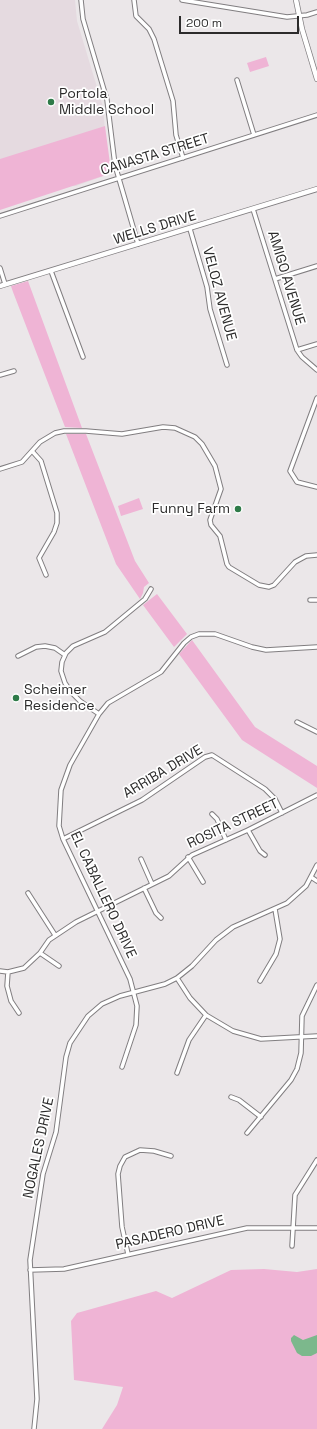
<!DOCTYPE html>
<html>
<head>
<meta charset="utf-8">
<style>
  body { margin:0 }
  #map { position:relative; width:317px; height:1429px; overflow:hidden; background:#ebe7e9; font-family:"Space Grotesk",sans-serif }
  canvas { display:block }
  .scale { position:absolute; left:179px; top:16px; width:120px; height:18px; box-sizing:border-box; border:2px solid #2c2b2b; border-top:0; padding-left:5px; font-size:12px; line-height:14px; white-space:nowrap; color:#2c2b2b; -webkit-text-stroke:3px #fff; paint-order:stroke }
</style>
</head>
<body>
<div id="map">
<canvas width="317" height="1429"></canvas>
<div class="scale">200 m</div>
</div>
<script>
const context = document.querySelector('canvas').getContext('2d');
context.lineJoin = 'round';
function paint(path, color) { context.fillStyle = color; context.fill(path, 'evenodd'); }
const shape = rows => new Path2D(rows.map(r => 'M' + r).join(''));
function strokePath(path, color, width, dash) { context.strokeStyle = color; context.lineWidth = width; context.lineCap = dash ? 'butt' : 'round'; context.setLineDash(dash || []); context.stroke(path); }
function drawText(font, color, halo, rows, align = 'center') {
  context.font = font + ' "Space Grotesk",sans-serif'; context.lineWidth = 3.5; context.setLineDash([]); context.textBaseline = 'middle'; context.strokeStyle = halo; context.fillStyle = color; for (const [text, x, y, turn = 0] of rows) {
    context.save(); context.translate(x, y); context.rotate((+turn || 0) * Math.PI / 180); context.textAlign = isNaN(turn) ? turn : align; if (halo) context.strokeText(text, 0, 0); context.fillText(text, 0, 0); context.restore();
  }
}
const built = shape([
  [0,0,75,0,77,21,103,107,107,154,111,171,109,174,76,186,0,188]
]);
const green = shape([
  [266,57,269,66,250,72,247,63],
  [105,126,111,171,109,174,0,210,0,159],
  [28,281,82,428,65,427,13,292,11,286],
  [66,434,86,434,135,561,149,583,144,587,143,593,140,599,116,564],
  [139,498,143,509,121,516,118,506],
  [157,594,187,634,174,647,143,605],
  [192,640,255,727,317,766,317,788,242,740,179,654],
  [264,1269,297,1272,317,1269,317,1429,102,1429,117,1405,123,1387,74,1380,71,1321,77,1313,156,1291,172,1298,231,1270]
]);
const water = shape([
  [294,1335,303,1340,317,1335,317,1353,311,1356,302,1356,297,1353,291,1341,291,1338]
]);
const minor = shape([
  [81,0,83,19,107,100,115,165,138,244],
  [134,0,136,16,149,29,154,39,173,101,176,135,183,158],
  [182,0,287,17,307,15,317,12],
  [237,80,254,135],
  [253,209,297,350,302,357,317,370],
  [0,216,317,115],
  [190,229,207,287,210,309,227,365],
  [0,268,5,284],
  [51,271,83,357],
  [275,279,317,266],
  [297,350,317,344],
  [0,375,14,371],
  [317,398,290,471,297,482,317,487],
  [32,451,41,461,57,513,57,523,54,532,39,558,46,575],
  [0,469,22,462,40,442,55,433,64,431,86,431,122,434,163,427,175,428,195,437,202,444,215,466,221,489,210,520,211,525,220,536,227,564,229,567,259,585,269,587,274,585,295,562,306,556,317,555],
  [310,600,317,600],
  [18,656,36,647,45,646,55,648,65,655],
  [99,714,80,701,71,692,65,683,61,671,62,662,66,653,73,646,105,632,145,599,151,589],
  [297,722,317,732],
  [212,814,217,819,226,840],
  [248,830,260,851,265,855],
  [63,839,142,800,205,757,212,755,265,789,275,799,282,813],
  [188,857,203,882],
  [141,859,152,884],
  [311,877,317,881],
  [144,888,156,913,161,918],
  [28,893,55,935],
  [40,953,59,966],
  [0,971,8,972,24,968,40,953,49,940,76,922,169,876,192,855,248,830,317,795],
  [8,972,7,986,11,1001,19,1013],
  [177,978,190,998,206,1015,233,1031,261,1039,317,1036],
  [260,981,276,954,280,939,275,909],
  [122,1067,136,1025,137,1006,130,979,63,839,59,826,61,790,70,765,99,714,108,703,161,672,184,643,191,637,199,634,215,634,252,647,266,650,317,647],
  [177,1073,189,1040,206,1015],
  [231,1097,239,1100,261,1117],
  [247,1133,291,1080,297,1069,301,1053,302,1016,317,985],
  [292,1246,295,1195,317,1160],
  [128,1254,122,1227,118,1174,120,1166,125,1157,140,1150,154,1151,171,1156],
  [30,1270,64,1269,247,1228,317,1228],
  [34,1429,37,1399,30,1260,43,1174,56,1132,66,1057,70,1043,88,1016,102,1004,120,996,165,984,177,978,192,966,216,940,233,927,287,903,306,886,317,865]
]);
const secondary = shape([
  [296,0,302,29,317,79],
  [0,286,317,189]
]);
const markers = [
  [51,102,4,"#2e7a48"],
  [238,509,4,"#2e7a48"],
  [16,698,4,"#2e7a48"]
];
const poiNames = [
  ["Portola",59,94],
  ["Middle School",59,110],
  ["Funny Farm",230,509,"right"],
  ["Scheimer",24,690],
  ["Residence",24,706]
];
const streetNames = [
  ["CANASTA STREET",155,155,-17],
  ["WELLS DRIVE",155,228,-17],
  ["AMIGO AVENUE",286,278,73],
  ["VELOZ AVENUE",219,294,75],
  ["ARRIBA DRIVE",163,772,-31],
  ["ROSITA STREET",233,824,-25],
  ["EL CABALLERO DRIVE",103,895,65],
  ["NOGALES DRIVE",39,1148,-78],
  ["PASADERO DRIVE",170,1233,-13]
];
paint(built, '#e5dae0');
paint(green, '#efb4d5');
paint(water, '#7cb88c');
strokePath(minor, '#817e80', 5.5);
strokePath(secondary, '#817e80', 6);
strokePath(minor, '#fff', 3.5);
strokePath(secondary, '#fff', 4.5);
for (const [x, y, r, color] of markers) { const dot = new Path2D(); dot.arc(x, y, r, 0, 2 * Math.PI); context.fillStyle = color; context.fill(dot); strokePath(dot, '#fff', 1.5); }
drawText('14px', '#2c2b2b', '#fff', poiNames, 'left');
drawText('14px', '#2c2b2b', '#fff', streetNames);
</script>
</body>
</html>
